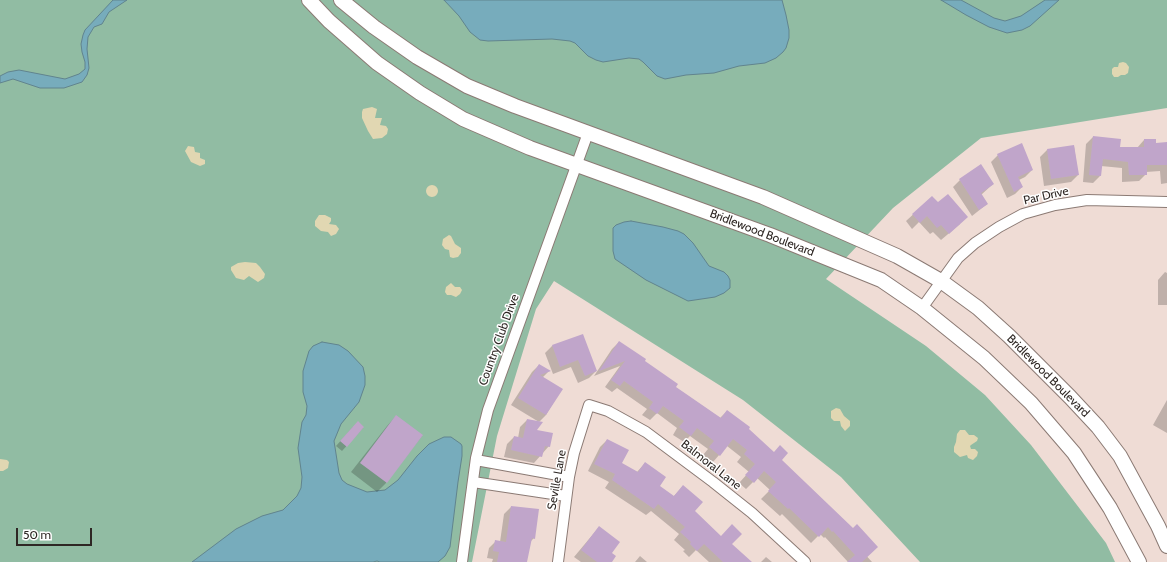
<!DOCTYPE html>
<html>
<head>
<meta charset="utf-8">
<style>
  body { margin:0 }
  #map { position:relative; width:1167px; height:562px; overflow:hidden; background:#efdcd5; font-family:Cabin,sans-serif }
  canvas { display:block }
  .scale { position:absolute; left:16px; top:528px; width:76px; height:18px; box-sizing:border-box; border:2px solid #2e2724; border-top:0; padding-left:5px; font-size:12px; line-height:14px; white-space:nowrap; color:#2e2724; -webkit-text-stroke:3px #fff; paint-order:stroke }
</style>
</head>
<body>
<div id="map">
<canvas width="1167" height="562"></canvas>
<div class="scale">50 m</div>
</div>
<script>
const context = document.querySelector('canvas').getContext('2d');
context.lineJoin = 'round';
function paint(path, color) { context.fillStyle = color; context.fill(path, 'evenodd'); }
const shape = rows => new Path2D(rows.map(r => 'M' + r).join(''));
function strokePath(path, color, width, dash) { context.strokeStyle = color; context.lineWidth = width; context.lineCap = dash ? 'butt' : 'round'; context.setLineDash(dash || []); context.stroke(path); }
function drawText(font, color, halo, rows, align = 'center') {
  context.font = font + ' Cabin,sans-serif'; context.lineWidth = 3; context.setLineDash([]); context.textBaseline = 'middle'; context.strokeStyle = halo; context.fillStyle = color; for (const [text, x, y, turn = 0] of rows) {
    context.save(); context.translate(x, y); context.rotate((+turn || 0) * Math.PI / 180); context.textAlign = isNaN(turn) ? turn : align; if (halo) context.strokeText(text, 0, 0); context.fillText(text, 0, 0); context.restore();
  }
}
const green = shape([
  [0,0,1167,0,1167,108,981,138,893,208,826,279,926,346,985,395,1031,445,1106,543,1115,562,920,562,841,477,743,400,554,281,536,309,497,436,472,562,0,562]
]);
const sand = shape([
  [1123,62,1126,63,1129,67,1128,73,1125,75,1121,75,1118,77,1114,77,1112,74,1112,69,1114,67,1118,67,1119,63],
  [372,107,377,109,375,118,382,118,380,125,386,126,388,129,387,134,382,138,373,139,368,131,362,118,362,112,363,109],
  [188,146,194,147,195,152,200,153,200,158,205,160,205,164,200,166,191,162,185,151],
  '426 191a6 6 0 1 1 12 0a6 6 0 1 1-12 0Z',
  [319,215,325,215,331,218,331,221,329,224,336,225,339,229,336,234,331,236,328,232,321,231,315,226,315,221],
  [449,235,451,236,455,244,461,248,461,253,458,257,453,258,450,257,449,250,445,249,442,245,443,239],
  [245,262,256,263,260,267,265,274,264,278,258,282,249,276,244,280,236,278,231,270,231,267,238,263],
  [451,283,455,287,460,287,462,290,460,294,456,297,451,295,447,295,445,292,446,287],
  [836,408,840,409,844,416,850,421,850,426,845,431,841,426,840,421,834,421,831,418,831,411],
  [960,430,965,430,969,435,974,435,978,438,977,441,971,445,970,446,971,449,975,449,978,452,977,456,973,460,968,458,967,455,960,457,954,452,954,447,956,442,957,434],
  [0,459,7,460,9,462,8,468,3,471,0,471]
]);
const water = shape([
  [113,0,127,0,109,12,102,24,94,27,88,37,87,49,89,68,87,75,82,82,64,88,40,88,13,79,0,83,0,76,8,72,19,70,65,79,79,74,85,69,85,62,82,52,81,44,83,35,85,30,113,0],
  [444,0,782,0,786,15,789,30,789,38,786,48,783,52,776,58,765,63,739,66,714,73,686,75,665,79,657,76,643,62,639,59,629,58,603,62,596,60,588,56,575,43,570,41,552,39,488,41,480,40,470,32,459,16,444,0],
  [941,0,961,0,994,18,1005,21,1021,16,1045,0,1059,0,1030,26,1022,30,1007,33,989,27,966,15,941,0],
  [631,221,663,227,678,231,684,234,693,243,709,266,724,272,728,276,730,280,730,288,724,293,715,297,688,301,646,280,615,259,613,251,613,228,616,225,624,222,631,221],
  [322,342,339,345,348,351,363,367,365,376,365,385,359,402,341,424,334,441,339,473,342,480,347,484,367,492,385,490,398,480,417,456,429,444,444,437,451,437,461,444,462,446,462,456,458,482,450,547,445,556,438,562,380,562,377,561,373,562,192,562,236,529,262,516,283,510,297,496,301,488,302,477,298,448,302,422,306,415,307,406,303,392,303,371,309,351,313,346,322,342]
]);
const shadow = shape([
  [1093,137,1119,148,1137,148,1144,140,1155,144,1167,143,1167,183,1161,184,1160,171,1146,172,1146,174,1139,181,1122,182,1122,168,1101,166,1100,176,1093,183,1083,182,1086,144],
  [1074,146,1078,175,1071,182,1044,186,1040,157,1047,150],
  [998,155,1032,170,1025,177,1019,180,1022,187,1015,194,1007,198,991,162],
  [960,180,993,184,981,195,987,204,972,216,953,187],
  [932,197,960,224,941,240,933,232,930,234,919,222,912,229,906,221],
  [1165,272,1167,273,1167,305,1158,305,1158,280],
  [582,335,596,371,589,378,578,383,571,367,553,374,545,353,552,346],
  [619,342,675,387,720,418,727,411,780,460,872,562,848,562,825,537,824,538,820,534,811,543,782,514,780,516,761,499,770,490,757,478,746,489,739,483,749,472,737,462,741,457,727,446,713,462,703,455,708,449,690,436,684,442,673,435,677,428,657,413,650,420,642,415,647,409,617,388,612,392,605,387,620,366,594,376,612,349],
  [539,365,549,371,542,378,561,390,546,415,539,422,511,405,532,372],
  [1167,400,1167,433,1153,425],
  [396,416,422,436,386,483,377,492,351,472,387,426],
  [527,420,549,446,534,463,504,457,507,444,514,437,518,438,520,427],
  [353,427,363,428,342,451,336,446],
  [607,440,621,464,637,472,645,463,658,486,673,497,683,486,694,511,720,537,750,562,709,562,696,550,689,557,683,551,685,550,674,540,679,534,651,511,646,515,605,488,609,482,588,471,600,447],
  [511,507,534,538,530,542,526,562,492,562,493,559,487,558,489,548,496,541,500,542,504,514],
  [599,527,611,553,610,562,581,562,574,557],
  [640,556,647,562,635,562],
  [766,557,772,562,761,562]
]);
const building = shape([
  [1093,136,1121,139,1120,147,1144,147,1144,139,1156,139,1156,143,1167,142,1167,165,1147,165,1147,175,1129,175,1128,162,1103,159,1101,176,1089,175],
  [1022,143,1033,170,1018,177,1023,187,1014,192,997,154],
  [1074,145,1079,175,1051,179,1047,149],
  [981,164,994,184,981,193,988,204,979,210,959,179],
  [948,194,968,217,949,234,941,225,937,228,927,216,920,223,912,214,932,196,938,202],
  [583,334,597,371,585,376,578,360,560,367,552,345],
  [619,341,646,359,645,361,678,384,676,387,721,418,727,410,750,427,749,429,774,452,780,445,788,453,782,460,853,528,857,524,878,547,862,562,847,562,855,555,833,531,832,532,828,527,819,537,789,508,788,509,768,491,776,482,764,471,754,483,745,475,755,464,744,454,747,450,733,439,720,456,709,447,714,441,697,428,691,436,679,427,684,421,663,406,657,414,649,408,653,402,624,381,620,386,611,380,625,361,599,371],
  [539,364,551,371,540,375,563,389,546,415,518,398],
  [396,415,423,435,387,483,360,463],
  [527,419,543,422,537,430,553,433,550,447,545,446,542,457,511,450,514,436,523,438],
  [358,421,364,427,347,447,340,441],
  [607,439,629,450,622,463,638,472,645,462,666,477,660,486,674,496,683,485,703,502,695,511,721,536,732,524,742,534,732,544,752,562,723,562,704,544,697,551,690,544,691,542,680,532,685,527,658,504,654,509,612,480,615,474,594,464],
  [511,506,539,509,535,539,532,538,527,562,497,562,499,552,493,551,495,540,506,542],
  [599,526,620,542,612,553,616,556,612,562,597,562,581,550]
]);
const street = shape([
  [922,308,958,258,975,243,999,227,1023,214,1055,205,1087,200,1167,202],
  [476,460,569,477],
  [473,482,566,496],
  [462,562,476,458,488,410,588,133],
  [558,562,569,477,574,453,589,405,608,411,646,432,713,482,752,513,805,562]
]);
const secondary = shape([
  [309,0,329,21,377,63,420,93,463,119,530,148,770,235,881,280,922,308,984,358,1031,403,1074,453,1110,508,1139,562],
  [341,0,374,27,417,57,467,86,515,106,763,197,897,256,941,281,978,308,1009,336,1070,397,1098,427,1120,456,1158,526,1167,546]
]);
const streetNames = [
  ["Par Drive",1046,196,-13],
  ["Bridlewood Boulevard",762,233,21],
  ["Country Club Drive",499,340,-70],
  ["Bridlewood Boulevard",1048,376,45],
  ["Balmoral Lane",711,465,38],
  ["Seville Lane",557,480,-80]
];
paint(green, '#91bca3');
paint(sand, '#e1d7b2');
paint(water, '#77acbc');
strokePath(water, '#61848e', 1);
paint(shadow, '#0003');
paint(building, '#c0a5ca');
strokePath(street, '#8b7a74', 12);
strokePath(secondary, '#8b7a74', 16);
strokePath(street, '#fff', 10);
strokePath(secondary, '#fff', 14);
drawText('12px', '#2e2724', '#fff', streetNames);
</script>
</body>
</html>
